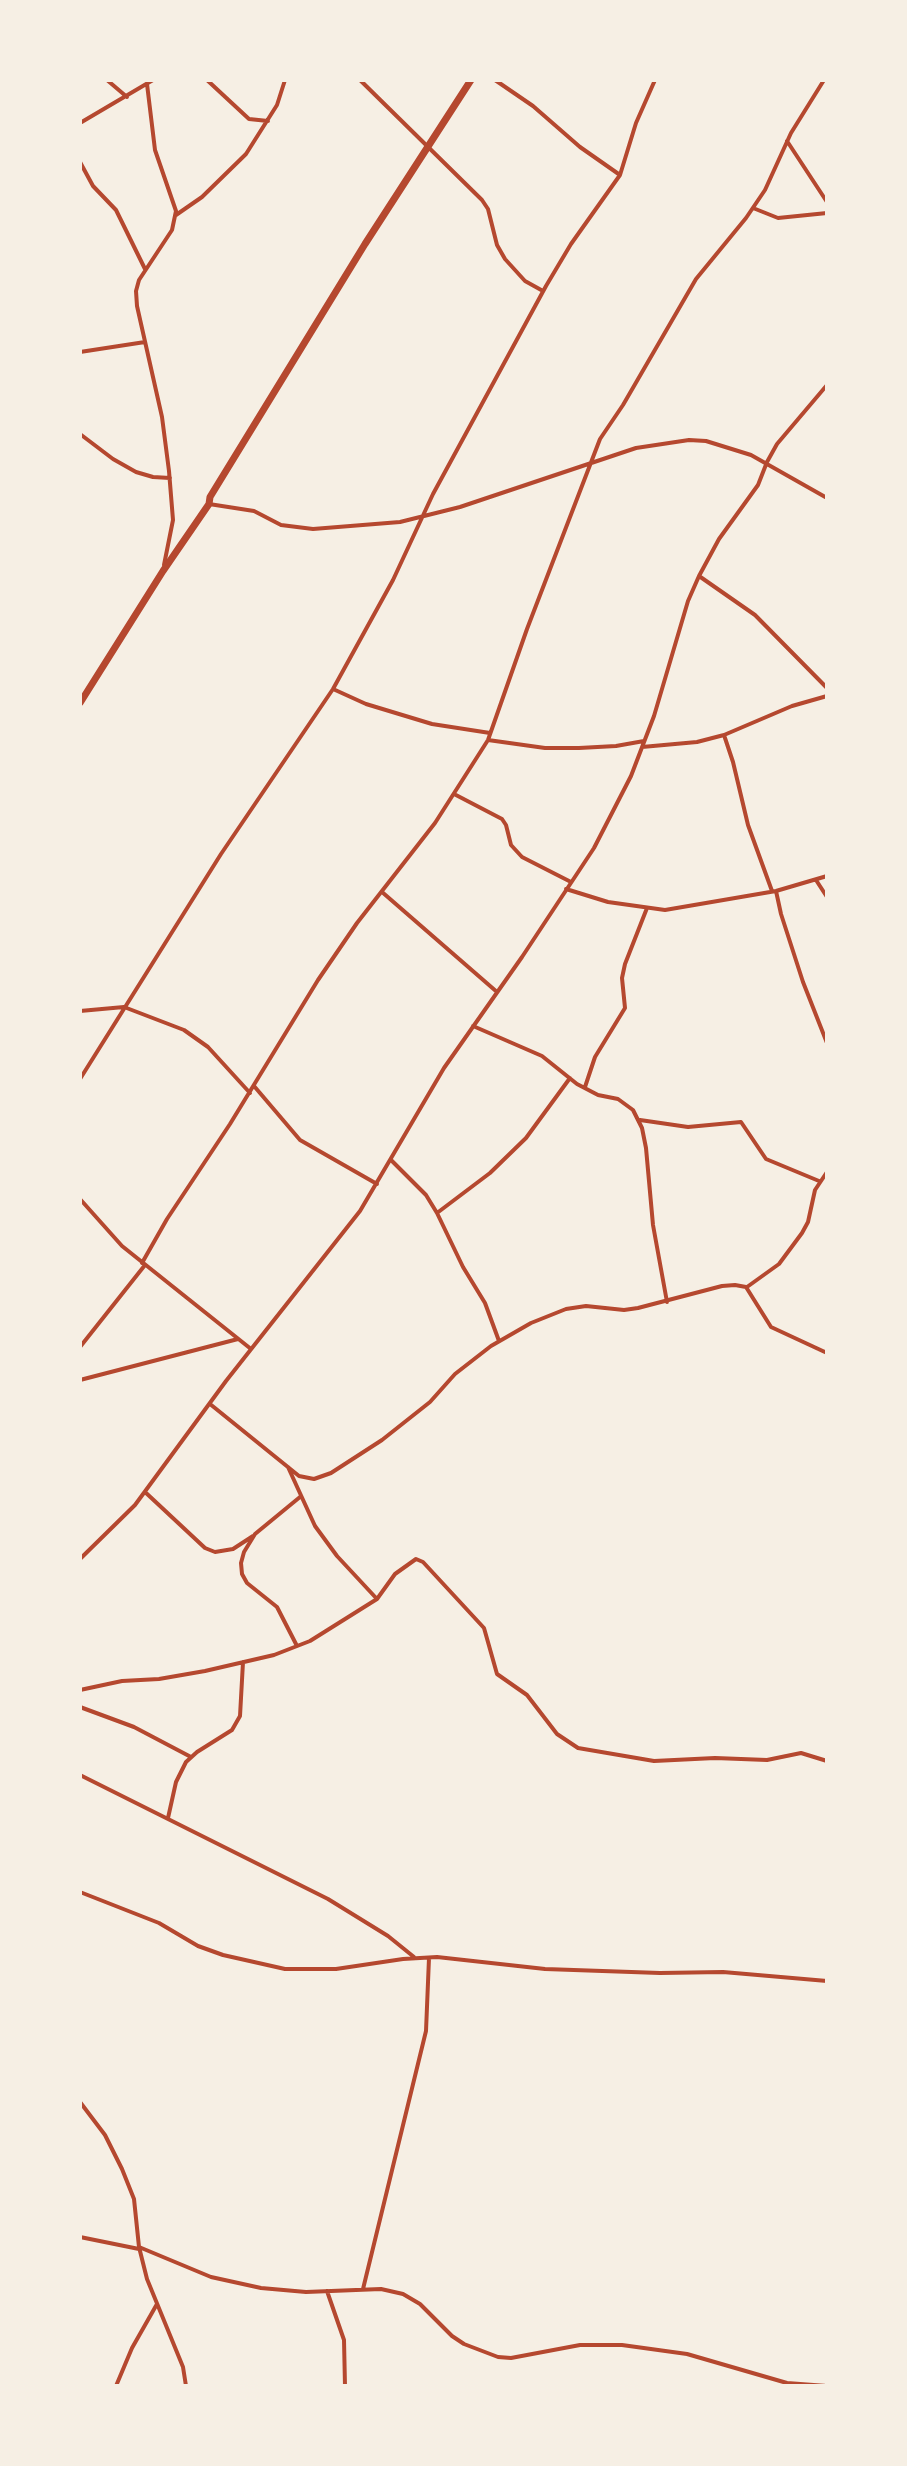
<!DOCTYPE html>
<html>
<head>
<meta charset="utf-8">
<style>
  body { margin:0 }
  #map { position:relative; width:907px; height:2466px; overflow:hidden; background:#f6efe4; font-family:Signika,sans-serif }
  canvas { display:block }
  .frame { position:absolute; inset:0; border:82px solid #f6efe4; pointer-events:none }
</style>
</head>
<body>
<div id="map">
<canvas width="907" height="2466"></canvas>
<div class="frame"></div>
</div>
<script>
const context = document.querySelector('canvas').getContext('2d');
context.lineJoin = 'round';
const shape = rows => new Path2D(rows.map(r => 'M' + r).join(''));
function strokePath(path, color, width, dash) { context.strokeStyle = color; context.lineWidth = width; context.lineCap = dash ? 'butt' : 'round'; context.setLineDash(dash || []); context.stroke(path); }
const minor = shape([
  [107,80,127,97],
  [207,80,249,119,268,121],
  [360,80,482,200,488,209,497,245,505,259,525,281,543,291],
  [495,80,533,106,580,147,620,175],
  [147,84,155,150,176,211,172,230,139,280,136,291,137,306,162,417,169,471,173,520,164,565],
  [80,123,153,80],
  [787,141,827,202],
  [80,162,93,186,116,210,145,269],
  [753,208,778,218,827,213],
  [176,215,202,197,246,154,277,105,285,80],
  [80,352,145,342],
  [80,434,113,459,136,472,153,477,170,478],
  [209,504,254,511,281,525,313,529,400,522,460,507,636,448,689,440,706,441,751,455,827,498],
  [699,576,755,615,827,688],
  [333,689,366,704,432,724,490,733],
  [724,735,733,762,748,825,772,891],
  [488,740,545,748,579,748,616,746,644,741],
  [642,747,697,742,724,735,792,706,827,696],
  [454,794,502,819,506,825,511,845,522,857,571,882],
  [816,880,827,897],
  [566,889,608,902,665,910,776,891,827,876],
  [776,891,781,914,803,982,827,1043],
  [382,892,497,992],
  [80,1011,124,1007,184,1030,208,1047,250,1093],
  [473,1026,542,1056,577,1084,598,1095,618,1099,633,1110,642,1128,646,1148,653,1225,667,1302],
  [80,1079,221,854,333,689,393,580,433,494,546,286,571,244,620,175,636,123,655,80],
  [254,1086,300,1140,377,1184],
  [585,1087,595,1057,625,1008,622,978,625,964,647,908],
  [640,1120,688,1127,741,1122,766,1159,819,1181],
  [391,1160,426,1195,437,1213,463,1267,485,1303,499,1341],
  [80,1199,122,1246,251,1349],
  [437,1213,490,1173,526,1138,570,1078],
  [142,1263,167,1219,230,1124,318,980,357,923,435,823,488,740,527,629,600,439,623,405,696,279,746,218,765,190,791,133,824,80],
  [747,1287,779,1264,802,1233,808,1222,815,1190,827,1172],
  [80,1347,145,1265],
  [80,1380,238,1339],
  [210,1404,299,1476,314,1479,331,1473,382,1440,430,1402,455,1374,491,1346,531,1323,566,1309,586,1306,624,1310,638,1308,722,1286,735,1285,746,1287,771,1327,827,1353],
  [288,1467,315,1526,337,1556,377,1599],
  [145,1492,205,1548,215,1552,233,1549,253,1536],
  [80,1559,135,1505,226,1381,360,1211,444,1068,522,957,594,848,631,776,654,716,688,601,699,576,719,539,758,485,767,462,777,444,827,385],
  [297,1646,277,1607,247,1583,242,1574,241,1563,244,1552,255,1534,300,1497],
  [80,1690,122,1681,159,1679,205,1671,274,1655,310,1641,377,1599,395,1574,416,1559,423,1562,484,1628,497,1674,527,1695,557,1734,578,1748,654,1761,715,1758,767,1760,801,1753,827,1761],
  [80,1707,134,1727,191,1757],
  [80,1775,328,1899,388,1936,414,1957],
  [168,1818,176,1782,186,1762,197,1752,232,1730,240,1716,243,1662],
  [80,1892,159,1923,198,1946,223,1955,285,1969,336,1969,403,1959,437,1957,545,1969,660,1973,723,1972,827,1981],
  [80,2102,105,2135,122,2169,134,2199,139,2247,147,2279,183,2367,186,2386],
  [80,2237,139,2249],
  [139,2247,211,2277,261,2288,306,2292,381,2289,403,2294,420,2304,452,2336,464,2344,498,2357,511,2358,580,2345,622,2345,687,2354,787,2383,827,2386],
  [363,2289,426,2031,429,1958],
  [327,2291,344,2340,345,2386],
  [116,2386,132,2348,157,2304]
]);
const trunk = shape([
  [80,703,163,571,209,504,210,497,365,244,471,80]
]);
strokePath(minor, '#b5482f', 4);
strokePath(trunk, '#b5482f', 7);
</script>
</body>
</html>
